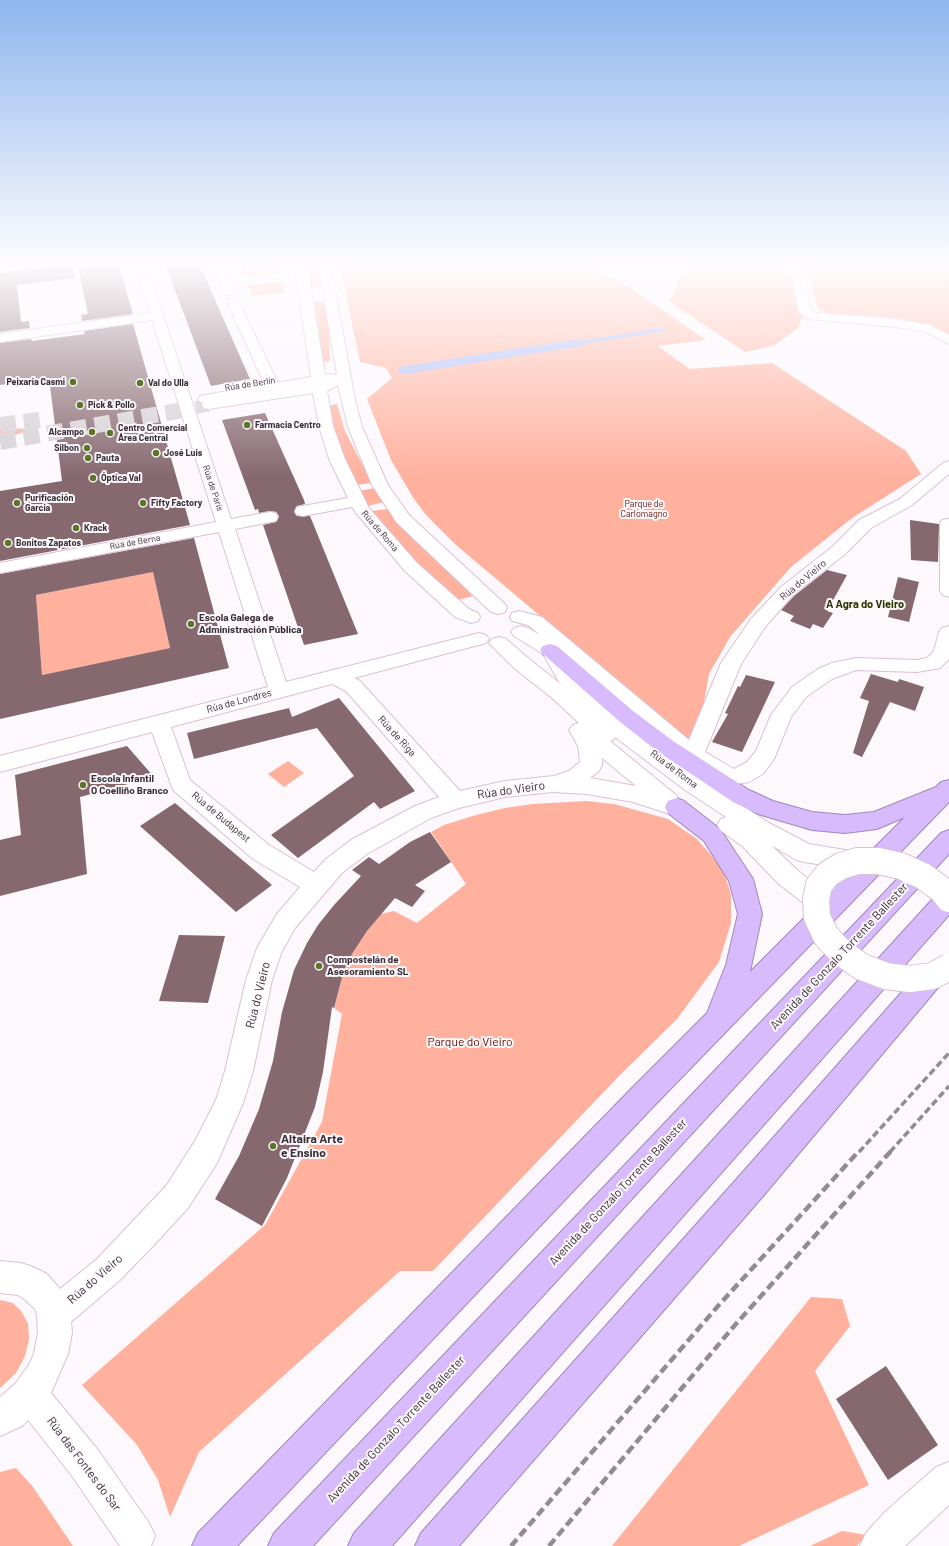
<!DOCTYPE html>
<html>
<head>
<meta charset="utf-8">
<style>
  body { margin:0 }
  canvas { display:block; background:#fdf8fc }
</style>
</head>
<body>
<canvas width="949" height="1546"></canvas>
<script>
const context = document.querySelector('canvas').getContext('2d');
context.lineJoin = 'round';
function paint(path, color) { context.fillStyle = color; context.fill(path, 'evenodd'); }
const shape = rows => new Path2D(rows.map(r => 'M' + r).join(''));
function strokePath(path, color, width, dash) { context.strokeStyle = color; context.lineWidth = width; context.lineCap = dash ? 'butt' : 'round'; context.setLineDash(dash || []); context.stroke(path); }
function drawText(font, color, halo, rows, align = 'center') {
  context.font = font + ' Barlow,sans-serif'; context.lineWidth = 4; context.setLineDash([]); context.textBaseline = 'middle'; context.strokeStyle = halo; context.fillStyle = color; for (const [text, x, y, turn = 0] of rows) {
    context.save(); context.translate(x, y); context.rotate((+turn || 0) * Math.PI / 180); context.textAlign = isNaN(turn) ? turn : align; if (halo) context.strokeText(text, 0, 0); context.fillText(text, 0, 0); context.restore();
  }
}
const green = shape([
  [240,261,275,261,279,273,244,276],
  [307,261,318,261,323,286,311,288],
  [339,261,574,261,591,268,632,289,706,340,658,346,690,369,772,363,906,451,921,474,852,518,791,567,730,637,709,674,697,741,691,743,456,545,426,515,414,499,391,460,367,399,392,378,386,368,360,362],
  [705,261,773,261,792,277,804,315,797,329,773,346,745,352,670,302,682,274],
  [804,261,949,261,949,335,931,326,899,318,827,313,819,310],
  [282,282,284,292,252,296,247,285],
  [326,301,329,320,330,361,323,362,313,302],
  [337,404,345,431,372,483,357,485,342,454,328,406],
  [0,428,33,429,0,440],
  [375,488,384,502,367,506,358,491],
  [388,509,413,539,477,595,458,600,399,545,371,511],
  [153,572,170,648,42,675,36,595],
  [288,761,304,773,284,787,268,774],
  [586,801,614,804,668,819,697,839,723,869,731,895,731,923,719,962,677,1019,619,1076,433,1271,400,1271,199,1452,170,1517,158,1480,137,1445,82,1385,265,1225,322,1122,342,1014,334,1008,344,970,352,954,367,931,381,914,394,911,417,923,466,884,431,832,444,825,476,815,505,808,533,804],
  [811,1297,842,1299,850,1326,815,1371,869,1485,739,1546,612,1546],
  [0,1300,13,1303,22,1312,28,1324,29,1339,25,1356,16,1373,0,1388],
  [16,1468,33,1487,73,1546,0,1546,0,1472],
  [842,1531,866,1535,857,1546,810,1546]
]);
const stream = shape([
  [577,343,662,330]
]);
const canal = shape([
  [577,339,582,340,584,343,582,346,405,374,400,373,398,370,400,367,405,366,577,339]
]);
const building = shape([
  [68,261,73,261,74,278,17,285,21,322,29,321,30,328,0,332,0,273,62,265],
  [164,261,198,261,250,379,211,386],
  [118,262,133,314,82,321,81,315,88,314,78,267],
  [133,324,190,525,0,561,0,491,62,481,49,378,0,385,0,343,31,339,32,341,85,334,84,331],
  [265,413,304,500,305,504,297,506,294,512,297,516,310,516,358,634,304,645,263,525,276,522,279,516,276,512,270,511,259,513,258,509,255,510,222,420],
  [910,520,939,524,938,562,911,560],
  [194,538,229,668,0,719,0,574],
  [153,572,170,648,42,675,36,595],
  [827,570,847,575,827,611,833,613,823,628,813,624,810,629,790,621,794,616,781,610,794,596],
  [898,577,919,582,909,622,888,617],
  [871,674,898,682,899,679,924,687,915,711,890,702,862,757,853,753,869,701,860,698],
  [746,675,775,682,742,752,712,742,728,714,725,713,738,686,740,687],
  [339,698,415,791,380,809,374,802,298,858,271,835,354,776,317,728,194,759,187,733,289,708,292,717],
  [127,746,154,777,80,797,87,874,0,896,0,840,21,835,15,775],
  [175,803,208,831,272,885,236,912,140,826],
  [430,832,451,862,415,885,425,891,412,907,395,898,367,931,352,954,344,970,334,1008,332,1007,323,1072,315,1107,287,1178,262,1226,215,1199,239,1156,259,1109,273,1061,282,1012,294,970,307,943,318,925,334,905,361,876,352,870,369,857,379,864,410,842],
  [179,935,225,936,208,1003,159,1001],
  [886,1366,938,1445,888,1480,836,1399]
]);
const minorTunnelFar1 = shape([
  [177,411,209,405]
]);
const minorTunnel = shape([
  [0,425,47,419],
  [0,442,183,410]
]);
const minor = shape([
  [33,261,67,261,62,264,0,272,0,266,33,261],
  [133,261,145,261,231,519,270,512,276,513,278,517,276,521,235,529,286,682,479,633,486,635,489,639,486,643,354,678,360,681,460,791,505,781,554,776,569,771,580,762,578,746,569,730,573,725,579,723,552,698,514,668,489,643,492,639,499,637,506,639,528,658,563,686,559,682,543,654,514,636,511,632,514,628,521,626,528,628,540,635,528,625,512,621,510,617,512,613,519,611,542,617,689,740,721,663,751,619,781,587,832,547,859,520,900,499,943,463,949,461,949,474,912,505,871,528,844,555,793,595,765,627,741,664,705,752,734,769,747,762,756,751,771,715,792,687,818,669,832,663,856,658,917,660,927,658,934,651,939,632,942,628,949,626,949,659,940,668,917,672,856,670,832,679,806,697,791,717,774,759,763,774,749,782,731,785,723,783,685,760,562,655,573,673,630,727,701,778,769,823,809,844,857,852,865,854,869,861,865,868,857,870,804,862,796,860,771,845,797,870,825,892,828,899,825,906,816,909,807,906,779,884,742,846,721,831,717,825,721,819,726,817,685,790,615,737,613,740,610,741,676,795,678,799,684,801,687,807,684,813,676,816,633,802,587,794,553,792,505,797,459,808,431,818,367,854,342,873,295,928,282,951,272,980,253,1071,243,1103,217,1163,188,1208,153,1246,119,1281,71,1322,72,1333,68,1354,51,1393,98,1450,149,1523,155,1536,151,1546,120,1546,72,1476,28,1420,22,1426,0,1436,0,1397,16,1383,30,1363,34,1353,38,1333,37,1315,35,1309,23,1298,18,1295,0,1293,0,1261,21,1263,33,1267,47,1274,60,1289,97,1259,166,1186,195,1141,216,1100,225,1071,246,980,257,948,277,914,300,887,253,859,173,790,152,732,0,772,0,756,268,687,219,532,0,573,0,563,216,522,152,320,0,342,0,334,150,313,133,261],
  [332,684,346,691,439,797,415,806,351,840,326,859,314,872,269,845,190,780,171,727,332,684],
  [602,758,636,786,590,778,599,771,602,765,602,758],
  [209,261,221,261,235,292,233,295,225,295,209,261],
  [294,261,306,261,325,374,337,375,318,261,330,261,355,400,362,427,388,485,409,515,505,604,507,608,505,612,498,614,491,612,397,523,372,485,348,427,338,385,327,391,333,426,345,459,369,508,417,563,469,609,478,613,480,617,478,621,471,623,455,617,405,571,356,513,352,507,303,516,297,515,295,511,297,507,348,498,329,459,319,426,313,393,209,409,204,408,202,405,203,403,200,402,198,399,200,396,205,395,267,384,263,381,227,302,229,299,233,298,237,299,239,302,277,381,275,383,311,377,294,261],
  [789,261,801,261,811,310,815,313,896,319,930,325,949,335,949,344,926,332,896,327,808,319,799,312,789,261],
  [948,519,949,519,949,597,943,595,940,591,940,524,942,520,948,519],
  [949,1462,949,1505,905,1546,860,1546,866,1533,885,1512,936,1467,949,1462]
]);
const highway = shape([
  [550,644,557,646,633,711,673,741,749,790,773,801,812,812,845,815,874,812,936,787,941,782,949,780,949,802,652,1108,237,1546,192,1546,198,1533,632,1088,707,1013,726,965,738,914,729,881,704,841,668,813,665,807,668,801,676,798,684,801,720,829,753,879,762,914,750,972,905,817,877,829,845,833,812,830,758,814,733,802,657,751,619,721,543,654,540,650,543,646,550,644],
  [949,830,949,854,313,1546,268,1546,274,1533,941,833,949,830],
  [949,888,949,915,392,1546,348,1546,354,1533,940,891,949,888],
  [932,965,941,968,945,976,941,984,764,1195,459,1546,415,1546,421,1533,742,1173,923,968,932,965]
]);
const railFar1 = shape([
  [859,1152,949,1053],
  [890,1152,949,1086]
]);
const rail = shape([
  [511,1546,718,1306,859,1151],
  [549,1546,735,1325,891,1151]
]);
const minorBridge = shape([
  [949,899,942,890,923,876,901,866,878,861,857,861,841,866,828,874,819,885,816,899,817,917,826,936,842,953,862,967,886,976,910,979,932,976,949,967]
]);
const markers = [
  [73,382,4,"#5d7528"],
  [140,383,4,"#5d7528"],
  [80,405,4,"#5d7528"],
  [247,425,4,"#5d7528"],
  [92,432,4,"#5d7528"],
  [110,433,4,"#5d7528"],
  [87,448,4,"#5d7528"],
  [156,453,4,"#5d7528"],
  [88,458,4,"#5d7528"],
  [93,478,4,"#5d7528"],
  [17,503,4,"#5d7528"],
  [143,503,4,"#5d7528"],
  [76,528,4,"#5d7528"],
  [8,543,4,"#5d7528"],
  [191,624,4,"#5d7528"],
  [83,785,4,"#5d7528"],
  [319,966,4,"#5d7528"],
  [273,1146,4,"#5d7528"]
];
const farPoinames = [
  ["Peixaría Casmi",65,382,"right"],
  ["Val do Ulla",148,383],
  ["Pick & Pollo",88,405],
  ["Farmacia Centro",255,425],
  ["Centro Comercial",118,428],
  ["Área Central",118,438],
  ["Alcampo",84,432,"right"],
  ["Silbon",79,448,"right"],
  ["José Luis",164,453],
  ["Pauta",96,458],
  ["Óptica Val",101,478],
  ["Purificación",25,498],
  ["García",25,508],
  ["Fifty Factory",151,503],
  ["Krack",84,528],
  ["Bonitos Zapatos",16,543]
];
const farStreetnames = [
  ["Rúa de Berlín",250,384,-9],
  ["Rúa de París",213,488,72],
  ["Rúa de Roma",380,531,49],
  ["Rúa de Berna",135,542,-10]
];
const farParknames = [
  ["Parque de",644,504],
  ["Carlomagno",644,514]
];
const streetNames = [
  ["Rúa do Vieiro",803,580,-40],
  ["Rúa de Londres",239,701,-15],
  ["Rúa de Riga",397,736,48],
  ["Rúa de Roma",674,769,37],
  ["Rúa de Budapest",221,817,40]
];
const poiNames = [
  ["Escola Galega de",199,618],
  ["Administración Pública",199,630],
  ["Escola Infantil",91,779],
  ["O Coelliño Branco",91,791],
  ["Compostelán de",327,960],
  ["Asesoramiento SL",327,972]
];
const neighbourhoodNames = [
  ["A Agra do Vieiro",865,604]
];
const nearStreetnames = [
  ["Rúa do Vieiro",511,790,-8],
  ["Avenida de Gonzalo Torrente Ballester",839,956,-47],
  ["Rúa do Vieiro",258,995,-76],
  ["Avenida de Gonzalo Torrente Ballester",618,1192,-47],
  ["Rúa do Vieiro",95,1279,-41],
  ["Avenida de Gonzalo Torrente Ballester",396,1429,-47],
  ["Rúa das Fontes do Sar",84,1464,53]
];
const nearParknames = [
  ["Parque do Vieiro",470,1042]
];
const nearPoinames = [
  ["Altaira Arte",281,1139],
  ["e Ensino",281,1153]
];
paint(green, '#ffb19e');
strokePath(stream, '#abb9f6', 4);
paint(canal, '#abb9f6');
paint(building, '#86686f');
strokePath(minorTunnelFar1, '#d6d0d4', 13, [13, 6]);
strokePath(minorTunnel, '#d6d0d4', 16, [16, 8]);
strokePath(minor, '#dac1d4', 2);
strokePath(highway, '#9f8ab7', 2);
paint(minor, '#fff');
paint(highway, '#d7bbfd');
strokePath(railFar1, '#938b91', 3.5, [7, 3.5]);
strokePath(rail, '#938b91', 4.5, [9, 4.5]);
strokePath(minorBridge, '#dac1d4', 28, []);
strokePath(minorBridge, '#fff', 26);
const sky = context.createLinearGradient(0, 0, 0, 478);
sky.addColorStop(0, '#8fb6ee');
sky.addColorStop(0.55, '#fefcfe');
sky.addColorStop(1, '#fefcfe00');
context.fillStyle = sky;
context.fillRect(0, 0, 949, 478);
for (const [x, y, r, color] of markers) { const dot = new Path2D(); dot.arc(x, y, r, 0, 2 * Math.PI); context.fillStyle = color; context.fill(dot); strokePath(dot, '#fdf8fc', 1.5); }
drawText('bold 9px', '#382e36', '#fdf8fc', farPoinames, 'left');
drawText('9px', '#382e36', '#fdf8fc', farStreetnames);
drawText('9px', '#5b0f00', '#fdf8fc', farParknames);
drawText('10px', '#382e36', '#fdf8fc', streetNames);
drawText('bold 10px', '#382e36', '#fdf8fc', poiNames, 'left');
drawText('bold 11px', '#293800', '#fdf8fc', neighbourhoodNames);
drawText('12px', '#382e36', '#fdf8fc', nearStreetnames);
drawText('12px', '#5b0f00', '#fdf8fc', nearParknames);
drawText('bold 12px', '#382e36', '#fdf8fc', nearPoinames, 'left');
</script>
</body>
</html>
